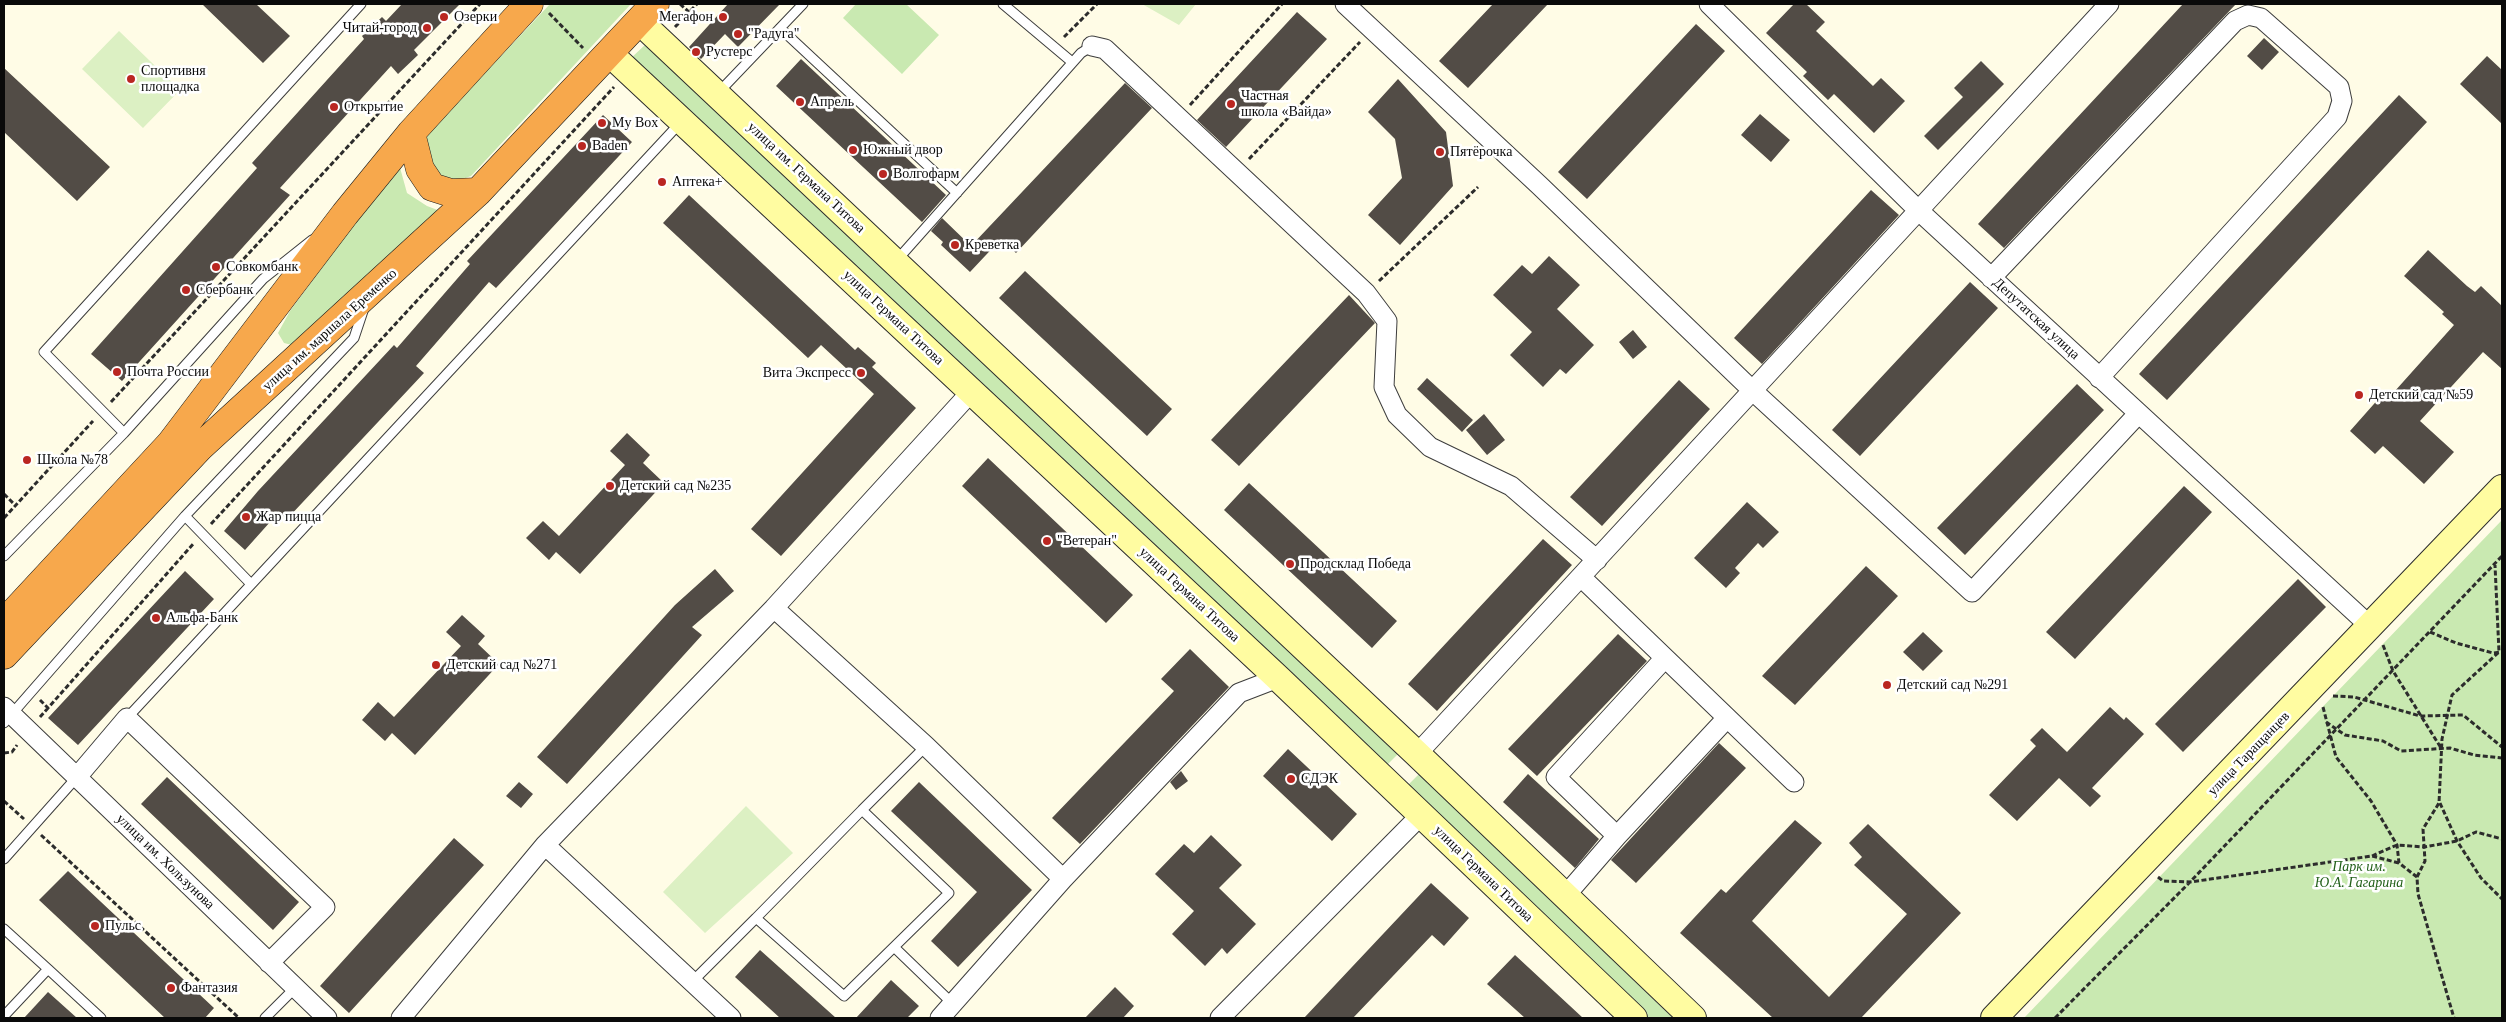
<!DOCTYPE html>
<html>
<head>
<meta charset="utf-8">
<style>
  body { margin:0 }
  #map { position:relative; width:2506px; height:1022px; overflow:hidden; background:#fffce6; font-family:"Times New Roman",serif }
  canvas { display:block }
  .frame { position:absolute; inset:0; border:5px solid #0a0a0a; pointer-events:none }
</style>
</head>
<body>
<div id="map">
<canvas width="2506" height="1022"></canvas>
<div class="frame"></div>
</div>
<script>
const context = document.querySelector('canvas').getContext('2d');
context.lineJoin = 'round';
function paint(path, color) { context.fillStyle = color; context.fill(path, 'evenodd'); }
const shape = rows => new Path2D(rows.map(r => 'M' + r).join(''));
function strokePath(path, color, width, dash) { context.strokeStyle = color; context.lineWidth = width; context.lineCap = dash ? 'butt' : 'round'; context.setLineDash(dash || []); context.stroke(path); }
function drawText(font, color, halo, rows, align = 'center') {
  context.font = font + ' "Times New Roman",serif'; context.lineWidth = 5; context.setLineDash([]); context.textBaseline = 'middle'; context.strokeStyle = halo; context.fillStyle = color; for (const [text, x, y, turn = 0] of rows) {
    context.save(); context.translate(x, y); context.rotate((+turn || 0) * Math.PI / 180); context.textAlign = isNaN(turn) ? turn : align; if (halo) context.strokeText(text, 0, 0); context.fillText(text, 0, 0); context.restore();
  }
}
const green = shape([
  [550,4,631,4,471,176,452,183,437,176,427,158,425,137],
  [856,4,906,4,939,35,902,74,843,18],
  [646,44,1399,753,1383,769,630,59],
  [399,164,407,193,427,206,443,212,296,346,284,343,278,333,290,311],
  [2502,520,2502,1018,2024,1018],
  [1419,774,1673,1018,1646,1018,1404,789]
]);
const pitch = shape([
  [1142,4,1196,4,1179,25],
  [119,31,180,90,143,128,82,69],
  [746,806,793,853,705,933,663,892]
]);
const building = shape([
  [202,4,256,4,290,36,263,63],
  [402,4,460,4,414,50,418,55,398,74,391,66,280,188,290,195,122,381,91,354,257,168,252,163,364,39,362,36,382,17,386,21],
  [728,4,780,4,738,47,725,34,701,59,689,47],
  [1493,4,1548,4,1468,88,1439,61],
  [1794,4,1806,4,1825,22,1816,31,1873,86,1881,78,1905,101,1874,133,1834,94,1828,100,1803,76,1807,72,1766,33],
  [2183,4,2236,4,2004,248,1978,224],
  [1297,12,1327,39,1226,147,1197,120],
  [1696,24,1725,51,1587,199,1558,172],
  [2264,38,2279,52,2262,70,2247,56],
  [2487,56,2502,70,2502,124,2460,84],
  [801,59,946,195,922,222,776,86],
  [1981,61,2004,84,1938,150,1924,136,1963,97,1954,88],
  [4,68,110,167,77,201,4,132],
  [1398,79,1446,132,1453,186,1400,245,1368,215,1402,178,1395,139,1368,112],
  [1125,83,1152,108,1016,253,1001,239,970,272,941,245,943,242,931,231,942,218,971,246],
  [2399,95,2427,122,2167,400,2139,374],
  [1760,114,1790,140,1771,162,1741,135],
  [603,115,632,142,496,288,489,282,416,366,424,373,287,519,279,512,245,550,224,531,258,491,394,345,397,348,470,264,467,261],
  [1871,190,1899,215,1762,364,1734,338],
  [689,195,855,350,858,347,876,363,872,367,916,408,781,556,751,529,874,394,821,345,808,358,663,223],
  [2428,250,2467,286,2475,292,2481,286,2502,306,2502,369,2483,352,2420,421,2454,452,2424,484,2383,446,2375,454,2350,431,2381,396,2386,401,2454,325,2442,314,2444,312,2404,276],
  [1549,256,1580,285,1557,309,1594,345,1566,374,1560,369,1543,387,1510,355,1532,332,1493,295,1522,265,1532,274],
  [1025,271,1172,409,1147,436,999,298],
  [1970,282,1998,308,1860,456,1832,430],
  [1349,295,1375,323,1239,466,1211,440],
  [1633,330,1647,347,1633,359,1619,342],
  [1427,378,1473,420,1462,432,1417,389],
  [1679,380,1710,409,1602,526,1570,497],
  [2077,384,2104,410,1965,555,1937,528],
  [1484,414,1505,440,1487,455,1466,430],
  [627,433,650,455,643,463,664,483,580,574,556,552,549,560,526,538,543,521,559,536,625,465,610,451],
  [988,458,1133,595,1106,623,962,486],
  [1249,483,1397,621,1372,648,1224,510],
  [2184,486,2212,512,2075,659,2046,632],
  [1747,502,1779,532,1763,548,1758,543,1735,568,1740,573,1726,588,1694,558],
  [1543,539,1572,565,1437,711,1408,684],
  [1866,566,1898,596,1795,705,1762,676],
  [715,569,734,591,692,627,702,635,567,784,537,757,675,605],
  [185,571,214,599,78,745,48,718],
  [2298,579,2326,607,2183,752,2155,724],
  [462,615,485,636,478,644,499,664,415,755,392,733,385,741,362,720,378,702,394,717,461,646,446,632],
  [1923,632,1943,651,1923,671,1903,652],
  [1618,634,1647,661,1537,776,1508,749],
  [1190,649,1229,687,1080,844,1052,818,1174,691,1161,679],
  [2110,707,2124,720,2126,717,2144,734,2092,788,2101,796,2090,807,2059,778,2017,821,1989,795,2036,746,2030,740,2042,728,2067,752],
  [1719,743,1746,768,1636,883,1611,860],
  [1288,749,1357,814,1332,841,1263,776],
  [1181,771,1188,781,1176,790,1170,782],
  [1528,774,1599,839,1575,868,1503,802],
  [167,777,299,902,273,930,141,804],
  [519,782,533,794,521,808,506,796],
  [919,782,1032,890,958,967,931,941,977,892,891,811],
  [1795,820,1822,843,1752,921,1829,997,1907,914,1854,865,1862,857,1849,843,1868,824,1961,913,1861,1018,1773,1018,1680,933,1721,889,1726,893],
  [1211,835,1242,865,1219,888,1256,924,1227,954,1222,948,1205,966,1172,934,1194,911,1155,874,1184,844,1194,853],
  [454,838,484,865,349,1013,320,986],
  [68,871,214,1008,205,1018,165,1018,39,900],
  [1431,883,1469,918,1444,946,1432,935,1353,1018,1304,1018],
  [760,950,836,1018,780,1018,735,977],
  [1515,955,1583,1018,1525,1018,1487,984],
  [891,980,919,1006,907,1018,856,1018],
  [1115,987,1134,1006,1123,1018,1085,1018],
  [48,992,77,1018,24,1018]
]);
const path = shape([
  [680,4,689,12],
  [549,13,583,48],
  [675,27,697,4],
  [1064,37,1097,4],
  [1190,105,1282,4],
  [1249,159,1360,42],
  [1379,281,1478,187],
  [111,402,480,4],
  [4,494,15,505],
  [4,518,93,421],
  [211,524,614,87],
  [2430,632,2456,643,2493,653,2502,652],
  [2383,645,2393,671,2441,748],
  [2333,696,2354,697,2420,716,2463,715,2502,747],
  [40,700,48,708,194,543],
  [2323,707,2336,757,2371,801,2397,845,2399,863,2417,877,2418,894,2454,1018],
  [40,717,48,708],
  [2326,722,2345,735,2383,741,2401,751,2450,748,2474,755,2502,758],
  [4,753,12,752,17,745],
  [4,801,24,819],
  [2440,803,2457,841,2481,878,2502,899],
  [41,835,239,1018],
  [2372,856,2397,845,2424,847,2457,841,2476,832,2502,839],
  [2158,877,2163,881,2190,882,2372,856,2399,863],
  [2417,877,2425,861,2423,829,2439,803,2442,739,2452,695,2499,652,2495,565],
  [2055,1018,2190,882,2502,556]
]);
const lane = shape([
  [1003,4,1072,62],
  [780,28,957,193],
  [719,92,803,4],
  [897,260,1081,53,1092,46],
  [124,433,44,352,361,4],
  [185,516,251,584],
  [4,556,124,433,263,279,312,240],
  [127,718,680,123],
  [4,723,185,516,354,338,364,308],
  [4,859,77,777],
  [756,918,862,810],
  [4,929,48,969],
  [894,947,953,1004],
  [692,982,756,918,844,996,949,893,862,810,926,746],
  [4,1016,48,969,101,1018],
  [265,1018,295,988]
]);
const street = shape([
  [1345,4,1539,185,1753,391,1972,592,2138,414],
  [1709,4,1918,210,2371,627],
  [1092,46,1105,49,1366,293,1387,321,1384,387,1397,415,1430,447,1511,486,1597,560],
  [1991,278,2235,21,2248,15,2261,18,2339,87,2342,101,2337,117,2099,378],
  [1581,577,1794,782],
  [774,608,926,746,1063,879],
  [1664,659,1556,777,1617,836,1727,718],
  [4,707,327,1018],
  [1417,754,2109,4],
  [77,777,127,718,325,907,269,963],
  [545,845,731,1018],
  [1565,896,1617,836],
  [401,1018,545,845,774,608,971,392],
  [940,1018,1063,879,1239,693,1278,678],
  [1220,1018,1421,815]
]);
const secondary = shape([
  [639,21,1417,754,1693,1018],
  [609,53,1278,678,1634,1018],
  [1994,1018,2502,488]
]);
const highway = shape([
  [411,133,420,169,432,187,451,193,478,192],
  [4,623,171,443,345,214,411,133,529,4],
  [4,655,200,447,478,192,655,4]
]);
const markers = [
  [444,17,5,"#ba2621"],
  [723,17,5,"#ba2621"],
  [427,28,5,"#ba2621"],
  [738,34,5,"#ba2621"],
  [696,52,5,"#ba2621"],
  [131,79,5,"#ba2621"],
  [800,102,5,"#ba2621"],
  [1231,104,5,"#ba2621"],
  [334,107,5,"#ba2621"],
  [602,123,5,"#ba2621"],
  [582,146,5,"#ba2621"],
  [853,150,5,"#ba2621"],
  [1440,152,5,"#ba2621"],
  [883,174,5,"#ba2621"],
  [662,182,5,"#ba2621"],
  [955,245,5,"#ba2621"],
  [216,267,5,"#ba2621"],
  [186,290,5,"#ba2621"],
  [117,372,5,"#ba2621"],
  [861,373,5,"#ba2621"],
  [2359,395,5,"#ba2621"],
  [27,460,5,"#ba2621"],
  [610,486,5,"#ba2621"],
  [246,517,5,"#ba2621"],
  [1047,541,5,"#ba2621"],
  [1290,564,5,"#ba2621"],
  [156,618,5,"#ba2621"],
  [436,665,5,"#ba2621"],
  [1887,685,5,"#ba2621"],
  [1291,779,5,"#ba2621"],
  [95,926,5,"#ba2621"],
  [171,988,5,"#ba2621"]
];
const poiNames = [
  ["Озерки",454,17],
  ["Мегафон",713,17,"right"],
  ["Читай-город",417,28,"right"],
  ["\"Радуга\"",748,34],
  ["Рустерс",706,52],
  ["Спортивня",141,71],
  ["площадка",141,87],
  ["Частная",1241,96],
  ["школа «Вайда»",1241,112],
  ["Апрель",810,102],
  ["Открытие",344,107],
  ["My Box",612,123],
  ["Baden",592,146],
  ["Южный двор",863,150],
  ["Пятёрочка",1450,152],
  ["Волгофарм",893,174],
  ["Аптека+",672,182],
  ["Креветка",965,245],
  ["Совкомбанк",226,267],
  ["Сбербанк",196,290],
  ["Почта России",127,372],
  ["Вита Экспресс",851,373,"right"],
  ["Детский сад №59",2369,395],
  ["Школа №78",37,460],
  ["Детский сад №235",620,486],
  ["Жар пицца",256,517],
  ["\"Ветеран\"",1057,541],
  ["Продсклад Победа",1300,564],
  ["Альфа-Банк",166,618],
  ["Детский сад №271",446,665],
  ["Детский сад №291",1897,685],
  ["СДЭК",1301,779],
  ["Пульс",105,926],
  ["Фантазия",181,988]
];
const streetNames = [
  ["улица им. Германа Титова",806,178,43],
  ["улица Германа Титова",893,318,43],
  ["Депутатская улица",2036,319,43],
  ["улица им. маршала Еременко",330,330,-42],
  ["улица Германа Титова",1189,595,43],
  ["улица Таращанцев",2249,754,-46],
  ["улица им. Хользунова",165,862,44],
  ["улица Германа Титова",1483,874,44]
];
const parkNames = [
  ["Парк им.",2359,867],
  ["Ю.А. Гагарина",2359,883]
];
paint(green, '#c9e9b1');
paint(pitch, '#dcf0c3');
paint(building, '#524c46');
strokePath(lane, '#3d3d3d', 11);
strokePath(street, '#3d3d3d', 21);
strokePath(secondary, '#2c2c2c', 28);
strokePath(highway, '#1b1b1b', 29);
strokePath(path, '#2c2c2c', 3, [5, 2.5]);
strokePath(lane, '#fff', 9);
strokePath(street, '#fff', 19);
strokePath(secondary, '#fffca1', 26);
strokePath(highway, '#f7a84c', 28);
for (const [x, y, r, color] of markers) { const dot = new Path2D(); dot.arc(x, y, r, 0, 2 * Math.PI); context.fillStyle = color; context.fill(dot); strokePath(dot, '#fff', 2); }
drawText('14px', '#0a0a0a', '#fff', poiNames, 'left');
drawText('14px', '#0a0a0a', '#fff', streetNames);
drawText('italic 14px', '#23611a', '#fff', parkNames);
</script>
</body>
</html>
